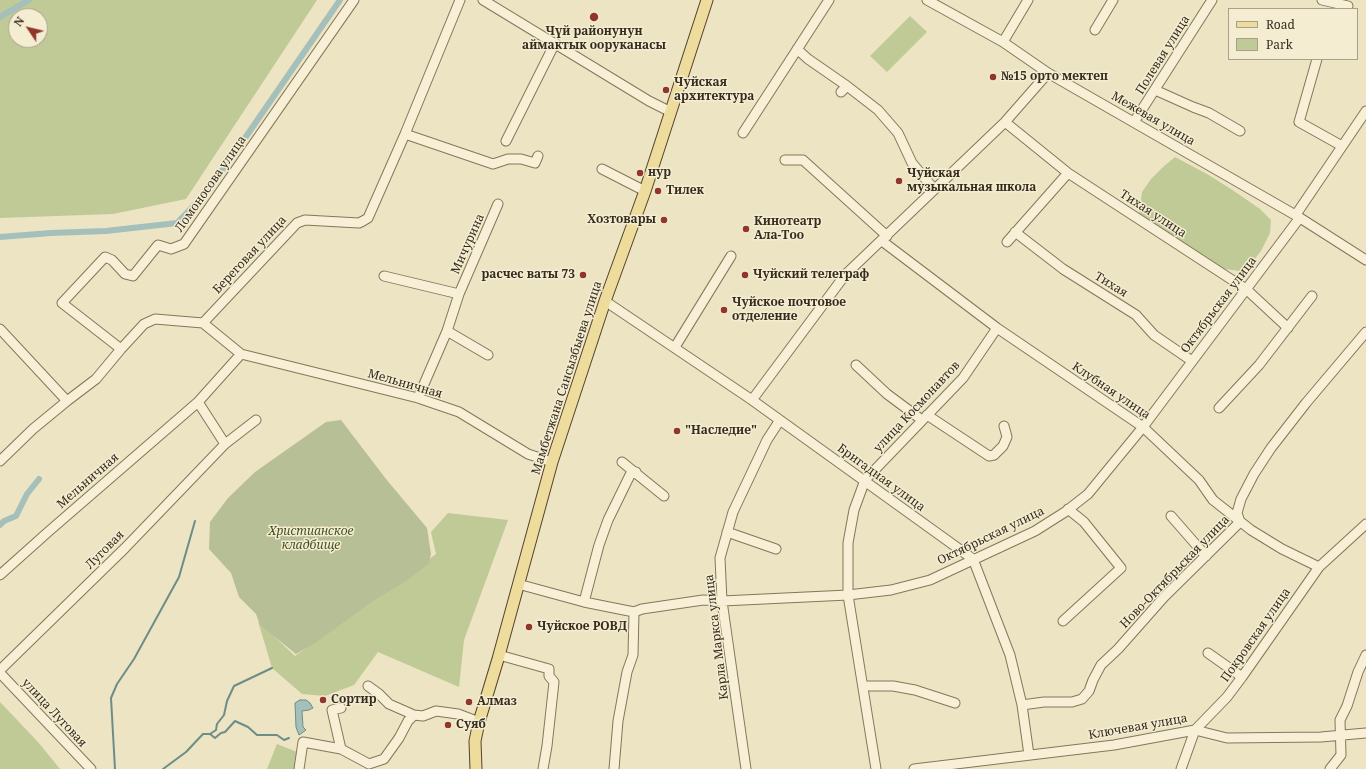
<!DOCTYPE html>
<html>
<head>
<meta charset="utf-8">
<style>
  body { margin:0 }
  #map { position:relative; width:1366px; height:769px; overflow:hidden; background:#ece4c3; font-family:"Noto Serif",serif }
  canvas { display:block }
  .legend { position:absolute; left:1228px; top:8px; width:130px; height:52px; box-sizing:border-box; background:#f4edd2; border:1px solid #a8a08a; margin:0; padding:5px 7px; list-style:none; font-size:12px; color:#362c1e }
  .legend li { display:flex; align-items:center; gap:8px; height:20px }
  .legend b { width:20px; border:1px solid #a8a08a }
  .north { position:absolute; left:8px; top:8px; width:40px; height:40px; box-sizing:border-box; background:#f4edd2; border:1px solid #a8a08a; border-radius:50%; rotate:305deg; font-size:11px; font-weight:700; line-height:16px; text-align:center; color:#362c1e }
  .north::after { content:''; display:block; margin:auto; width:14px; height:18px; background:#92352d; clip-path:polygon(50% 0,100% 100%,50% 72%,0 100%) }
</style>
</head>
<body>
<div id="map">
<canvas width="1366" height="769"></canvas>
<ul class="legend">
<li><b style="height:5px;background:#eedc9c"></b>Road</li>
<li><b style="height:11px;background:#bfca97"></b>Park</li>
</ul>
<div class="north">N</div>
</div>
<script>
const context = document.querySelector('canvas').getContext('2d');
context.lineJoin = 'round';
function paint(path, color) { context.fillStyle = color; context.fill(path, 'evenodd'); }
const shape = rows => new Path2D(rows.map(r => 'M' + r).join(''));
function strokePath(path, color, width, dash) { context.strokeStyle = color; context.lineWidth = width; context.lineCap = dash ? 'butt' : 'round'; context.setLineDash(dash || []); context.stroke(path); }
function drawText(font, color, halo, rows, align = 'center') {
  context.font = font + ' "Noto Serif",serif'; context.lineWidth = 3; context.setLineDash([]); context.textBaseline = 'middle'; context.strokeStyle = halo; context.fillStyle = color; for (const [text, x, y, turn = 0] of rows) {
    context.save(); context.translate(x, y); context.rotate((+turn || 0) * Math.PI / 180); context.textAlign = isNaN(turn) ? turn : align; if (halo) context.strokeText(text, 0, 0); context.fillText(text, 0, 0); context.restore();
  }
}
const green = shape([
  [0,0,317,0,186,199,113,214,0,218],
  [16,16,40,16,40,40,16,40],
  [910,16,927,32,887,72,870,56],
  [1175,157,1207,174,1234,191,1260,209,1271,220,1270,233,1261,251,1251,264,1240,271,1225,269,1208,260,1139,216,1142,192,1151,179,1163,167],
  [448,513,508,520,464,640,459,687,378,652,354,685,325,696,302,694,272,668,258,621,295,656,436,554,431,532],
  [0,702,38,742,60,769,0,769],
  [277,744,302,754,298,769,267,769]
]);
const cemetery = shape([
  [341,420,386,479,427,528,431,554,429,563,408,580,376,599,315,643,296,654,260,625,256,614,239,597,231,573,209,549,210,522,228,498,255,472,326,422]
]);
const water = shape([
  [300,700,306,700,310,703,313,708,309,710,302,711,303,727,306,730,299,735,296,727,295,703,300,700]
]);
const stream = shape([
  [210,734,215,738,221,733,225,732,235,721,248,727,257,735,277,735,284,740,289,738],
  [115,769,111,698,117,684,134,659,179,577,195,521],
  [163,769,186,752,203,734,210,734,216,730,217,724,224,715,227,701,234,686,272,668]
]);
const canal = shape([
  [0,17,29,0],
  [0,237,51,233,106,231,177,223,203,196,234,154,340,0],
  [0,525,4,521,16,516,27,494,39,479]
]);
const minor = shape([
  [483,0,649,101,671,112],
  [927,0,1003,42,1048,73,1297,216,1366,260],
  [1322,0,1348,6],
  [1095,30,1113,0],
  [1003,42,1028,0],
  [797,49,808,59,847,86,841,92],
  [1317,59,1299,122,1342,146],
  [847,86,878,110,898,133,912,163,934,189],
  [1155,90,1193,107,1209,113,1240,131],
  [1005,122,1068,173,1246,289,1288,328],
  [1134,122,1212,0],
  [743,133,829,0],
  [405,134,493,164,508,159,521,159,535,163,538,156],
  [506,141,555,43],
  [785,160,803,160,887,236],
  [602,169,645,191],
  [1015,232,1063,269,1136,315,1154,335,1192,361],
  [882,241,997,328,1143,427,1199,480,1213,500,1251,530,1282,549,1319,567],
  [1007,242,1068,173],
  [384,276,459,294],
  [605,301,752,400,973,559,1010,655,1022,705,1029,755],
  [203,323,241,354,418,398,459,412,528,454,552,462],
  [0,329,67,401],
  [447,331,488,355],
  [675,347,731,256],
  [121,349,62,303,105,257,112,260,125,274,133,276,158,245,171,249,184,244,354,0],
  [856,365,887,394,922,420],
  [418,398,447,331,459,294,498,204],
  [752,400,845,275,1005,122,1048,73],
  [198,402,225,444],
  [1219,408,1259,365,1312,296],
  [927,415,989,456,994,455,1003,446,1007,437,1004,426],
  [0,461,33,429,67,401,96,379,121,349,144,324,155,319,203,323,297,223,305,220,359,223,363,221,368,218,405,134,460,0],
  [622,462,664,496],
  [1171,516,1206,556],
  [727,532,776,549],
  [0,575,48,532,198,402,241,354],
  [518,584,584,602,634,612,642,609,703,600,722,601,848,595,891,590,930,580,1035,531,1065,512,1088,494,1143,427,1298,220,1297,213,1366,111],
  [584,602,599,545,608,520,630,475,636,472],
  [1063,621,1121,568,1084,522,1068,509],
  [1208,653,1242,677],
  [499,655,549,669,549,676,554,682,547,746,543,769],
  [0,670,125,548,225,444,256,420],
  [0,673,91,769],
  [368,686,379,694,389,704,414,715],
  [863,686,893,686,915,690,955,703],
  [1022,705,1044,702,1072,702,1082,699,1089,691,1093,680,1101,665,1118,649,1164,597,1240,522,1237,513,1241,499,1254,474,1271,448,1306,403,1366,332],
  [341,708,332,710,341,749,369,764,384,759,399,738,408,721,414,715,423,716,436,711,458,714,479,722],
  [299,769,303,742,341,749],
  [614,769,618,721,627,672,633,655,634,612],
  [746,769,722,601,720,558,733,512,767,440,780,420],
  [876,769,848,595,848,543,854,510,865,480,963,378,997,328],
  [914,769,1114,745,1195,730,1227,738,1321,737,1366,733],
  [1181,769,1195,730,1227,697,1242,677,1319,567,1366,524],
  [1330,769,1341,755,1340,720,1347,706,1358,672,1366,655]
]);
const major = shape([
  [476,769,475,741,479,722,498,659,552,462,605,301,645,191,707,0]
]);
const markers = [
  [594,17,5,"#92352d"],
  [993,77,4,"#92352d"],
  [666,90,4,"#92352d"],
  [640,173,4,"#92352d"],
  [899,181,4,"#92352d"],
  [658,191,4,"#92352d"],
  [664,220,4,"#92352d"],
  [746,229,4,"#92352d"],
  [583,275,4,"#92352d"],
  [745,275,4,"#92352d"],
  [724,310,4,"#92352d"],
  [677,431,4,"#92352d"],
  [529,627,4,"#92352d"],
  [323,700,4,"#92352d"],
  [469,702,4,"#92352d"],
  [448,725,4,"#92352d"]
];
const poiNames = [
  ["Чүй районунун",594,32,"center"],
  ["аймактык ооруканасы",594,46,"center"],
  ["№15 орто мектеп",1001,77],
  ["Чуйская",674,83],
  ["архитектура",674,97],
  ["нур",648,173],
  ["Чуйская",907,174],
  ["музыкальная школа",907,188],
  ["Тилек",666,191],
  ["Хозтовары",656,220,"right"],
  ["Кинотеатр",754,222],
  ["Ала-Тоо",754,236],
  ["расчес ваты 73",575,275,"right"],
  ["Чуйский телеграф",753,275],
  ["Чуйское почтовое",732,303],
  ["отделение",732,317],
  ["\"Наследие\"",685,431],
  ["Чуйское РОВД",537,627],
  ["Сортир",331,700],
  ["Алмаз",477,702],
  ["Суяб",456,725]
];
const streetNames = [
  ["Полевая улица",1163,55,-58],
  ["Межевая улица",1153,119,30],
  ["Ломоносова улица",211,184,-55],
  ["Тихая улица",1153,214,33],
  ["Мичурина",468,244,-66],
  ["Береговая улица",250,255,-47],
  ["Тихая",1111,285,32],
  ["Октябрьская улица",1219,305,-53],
  ["Мамбетжана Сансызбыева улица",567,378,-72],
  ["Мельничная",405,384,16],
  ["Клубная улица",1111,391,34],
  ["улица Космонавтов",917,407,-47],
  ["Бригадная улица",881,478,36],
  ["Мельничная",88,481,-41],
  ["Октябрьская улица",991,536,-26],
  ["Луговая",105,550,-45],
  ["Ново-Октябрьская улица",1175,572,-46],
  ["Покровская улица",1256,635,-55],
  ["Карла Маркса улица",717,637,-97],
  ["улица Луговая",54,713,47],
  ["Ключевая улица",1138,727,-10]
];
const parkNames = [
  ["Христианское",311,532],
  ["кладбище",311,546]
];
paint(green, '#bfca97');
paint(cemetery, '#b6bf96');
paint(water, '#a5bfba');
strokePath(water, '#6c8d88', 1);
strokePath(stream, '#6c8d88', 2);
strokePath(canal, '#a5bfba', 6);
strokePath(minor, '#86755a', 11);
strokePath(major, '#53432f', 13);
strokePath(minor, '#f7f0d6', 9);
strokePath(major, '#eedc9c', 11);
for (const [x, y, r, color] of markers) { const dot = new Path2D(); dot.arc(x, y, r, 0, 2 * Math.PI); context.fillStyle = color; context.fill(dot); strokePath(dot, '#f4edd2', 1.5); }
drawText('bold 12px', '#362c1e', '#f4edd2', poiNames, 'left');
drawText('12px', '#362c1e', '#f4edd2', streetNames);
drawText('italic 12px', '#435225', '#f4edd2', parkNames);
</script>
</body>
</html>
